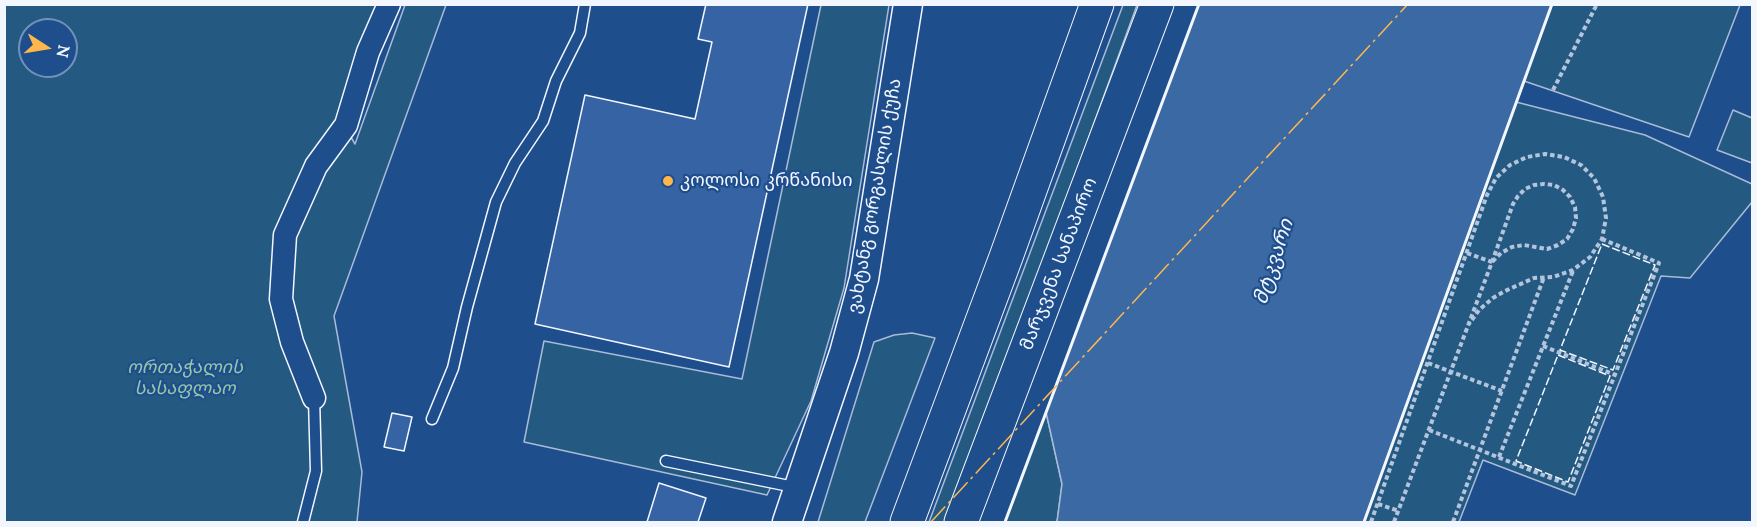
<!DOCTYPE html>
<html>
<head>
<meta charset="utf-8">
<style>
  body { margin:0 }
  #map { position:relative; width:1757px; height:527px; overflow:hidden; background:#1f4e8c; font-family:Lora,serif }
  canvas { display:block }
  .frame { position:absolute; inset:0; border:6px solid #f2f6ff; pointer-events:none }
  .north { position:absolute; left:18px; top:18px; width:60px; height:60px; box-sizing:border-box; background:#1f4e8c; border:2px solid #7391ba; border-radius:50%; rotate:102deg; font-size:16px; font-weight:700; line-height:24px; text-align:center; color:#f2f6ff }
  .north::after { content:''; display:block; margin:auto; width:21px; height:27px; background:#ffb74d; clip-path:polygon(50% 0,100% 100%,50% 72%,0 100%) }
</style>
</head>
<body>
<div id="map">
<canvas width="1757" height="527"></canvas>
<div class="frame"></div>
<div class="north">N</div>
</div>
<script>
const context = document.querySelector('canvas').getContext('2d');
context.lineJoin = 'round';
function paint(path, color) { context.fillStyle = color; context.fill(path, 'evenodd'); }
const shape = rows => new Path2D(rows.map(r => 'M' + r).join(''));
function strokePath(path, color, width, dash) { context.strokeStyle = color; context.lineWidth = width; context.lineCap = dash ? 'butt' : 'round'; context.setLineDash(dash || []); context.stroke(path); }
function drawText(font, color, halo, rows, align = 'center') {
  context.font = font + ' Lora,"Noto Sans Georgian",serif'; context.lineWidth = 4.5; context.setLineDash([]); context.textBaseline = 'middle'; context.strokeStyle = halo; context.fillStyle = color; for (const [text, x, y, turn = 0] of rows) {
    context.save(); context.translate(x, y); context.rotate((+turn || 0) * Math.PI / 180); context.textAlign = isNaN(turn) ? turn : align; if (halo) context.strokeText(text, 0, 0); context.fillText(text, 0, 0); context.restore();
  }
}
const green = shape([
  [4,5,382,5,341,120,355,144,405,5,446,5,334,316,362,472,357,522,5,522,4,5],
  [30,30,66,30,66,66,30,66,30,30],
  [821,5,889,5,844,288,811,401,767,495,524,442,544,341,742,379,821,5],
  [1123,5,1137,5,952,512,947,522,929,522,1123,5],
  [1552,5,1740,5,1689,137,1524,81,1552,5],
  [1516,102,1645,135,1752,184,1752,202,1690,278,1661,276,1575,495,1483,460,1459,522,1364,522,1516,102],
  [1733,110,1752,118,1752,163,1717,150,1733,110],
  [912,333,935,338,865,522,818,522,874,342,894,335,912,333],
  [1046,412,1062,484,1057,522,1005,522,1046,412]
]);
const water = shape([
  [1199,4,1552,5,1364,522,1057,522,1062,484,1046,412,1199,4]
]);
const building = shape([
  [706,4,808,4,729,367,535,324,585,95,695,119,712,42,698,39,706,4],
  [392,413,412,417,404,451,384,447,392,413],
  [659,483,706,498,698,522,647,522,659,483]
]);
const path = shape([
  [1553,90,1597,4],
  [1467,253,1492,262],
  [1543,346,1615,375],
  [1428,363,1502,391],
  [1429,430,1571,486,1659,263,1602,239],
  [1499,457,1573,271],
  [1378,504,1399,511],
  [1371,522,1487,195,1496,178,1510,165,1527,157,1545,154,1564,157,1581,165,1594,178,1603,197,1606,218,1602,239,1590,257,1573,270,1553,277,1534,278,1505,291,1493,298,1479,310,1469,324],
  [1394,522,1492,262,1513,204,1518,196,1525,189,1534,185,1544,184,1554,185,1563,190,1570,197,1575,207,1576,218,1573,229,1567,239,1558,245,1547,249,1524,245,1512,247,1501,253,1492,262],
  [1453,522,1544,277]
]);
const service = shape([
  [432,419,453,368,467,307,496,202,515,163,543,121,556,81,580,33,585,4],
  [666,461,799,488],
  [303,522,316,471,314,398]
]);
const minor = shape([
  [314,398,292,342,281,299,285,235,316,166,346,125,368,52,389,4]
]);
const tertiary = shape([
  [787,522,844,353,864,279,908,4]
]);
const trunk = shape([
  [907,522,1006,257,1097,4],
  [961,522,1157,4]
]);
const fence = shape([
  [1602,244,1655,265,1613,370,1560,350,1602,244],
  [1558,355,1610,376,1568,482,1516,461,1558,355]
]);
const wall = shape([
  [1005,522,1199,4],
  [1364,522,1552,4]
]);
const power = shape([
  [931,522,1408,4]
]);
const markers = [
  [668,181,6,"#ffb74d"]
];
const poiNames = [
  ["კოლოსი კრწანისი",680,181]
];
const streetNames = [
  ["ვახტანგ გორგასლის ქუჩა",875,196,-80],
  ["მარჯვენა სანაპირო",1059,264,-69]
];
const parkNames = [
  ["ორთაჭალის",185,368],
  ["სასაფლაო",185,389]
];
const waterNames = [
  ["მტკვარი",1274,262,-72]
];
paint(green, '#245a82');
strokePath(green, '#a8bbd7', 1.5);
paint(water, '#3b69a3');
strokePath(water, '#a8bbd7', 1.5);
paint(building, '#3563a3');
strokePath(building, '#f2f6ff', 1.5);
strokePath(service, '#f2f6ff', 13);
strokePath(minor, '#f2f6ff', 25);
strokePath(tertiary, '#f2f6ff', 31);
strokePath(trunk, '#f2f6ff', 35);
strokePath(path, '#b3c4dc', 4, [4.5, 3]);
strokePath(service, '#1f4e8c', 10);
strokePath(minor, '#1f4e8c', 22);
strokePath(tertiary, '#1f4e8c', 28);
strokePath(trunk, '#1f4e8c', 33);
strokePath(fence, '#f2f6ff', 1.5, [8, 3]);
strokePath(wall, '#f2f6ff', 3);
strokePath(power, '#ffb74d', 1.5, [21, 4.5, 3, 4.5]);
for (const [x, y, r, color] of markers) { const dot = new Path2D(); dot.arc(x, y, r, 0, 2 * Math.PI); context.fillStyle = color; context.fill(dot); strokePath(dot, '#1f4e8c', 2); }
drawText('18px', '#f2f6ff', '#1f4e8c', poiNames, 'left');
drawText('18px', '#f2f6ff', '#1f4e8c', streetNames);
drawText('italic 18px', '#97c8a6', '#1f4e8c', parkNames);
drawText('italic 20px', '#f2f6ff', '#1f4e8c', waterNames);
</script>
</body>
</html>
